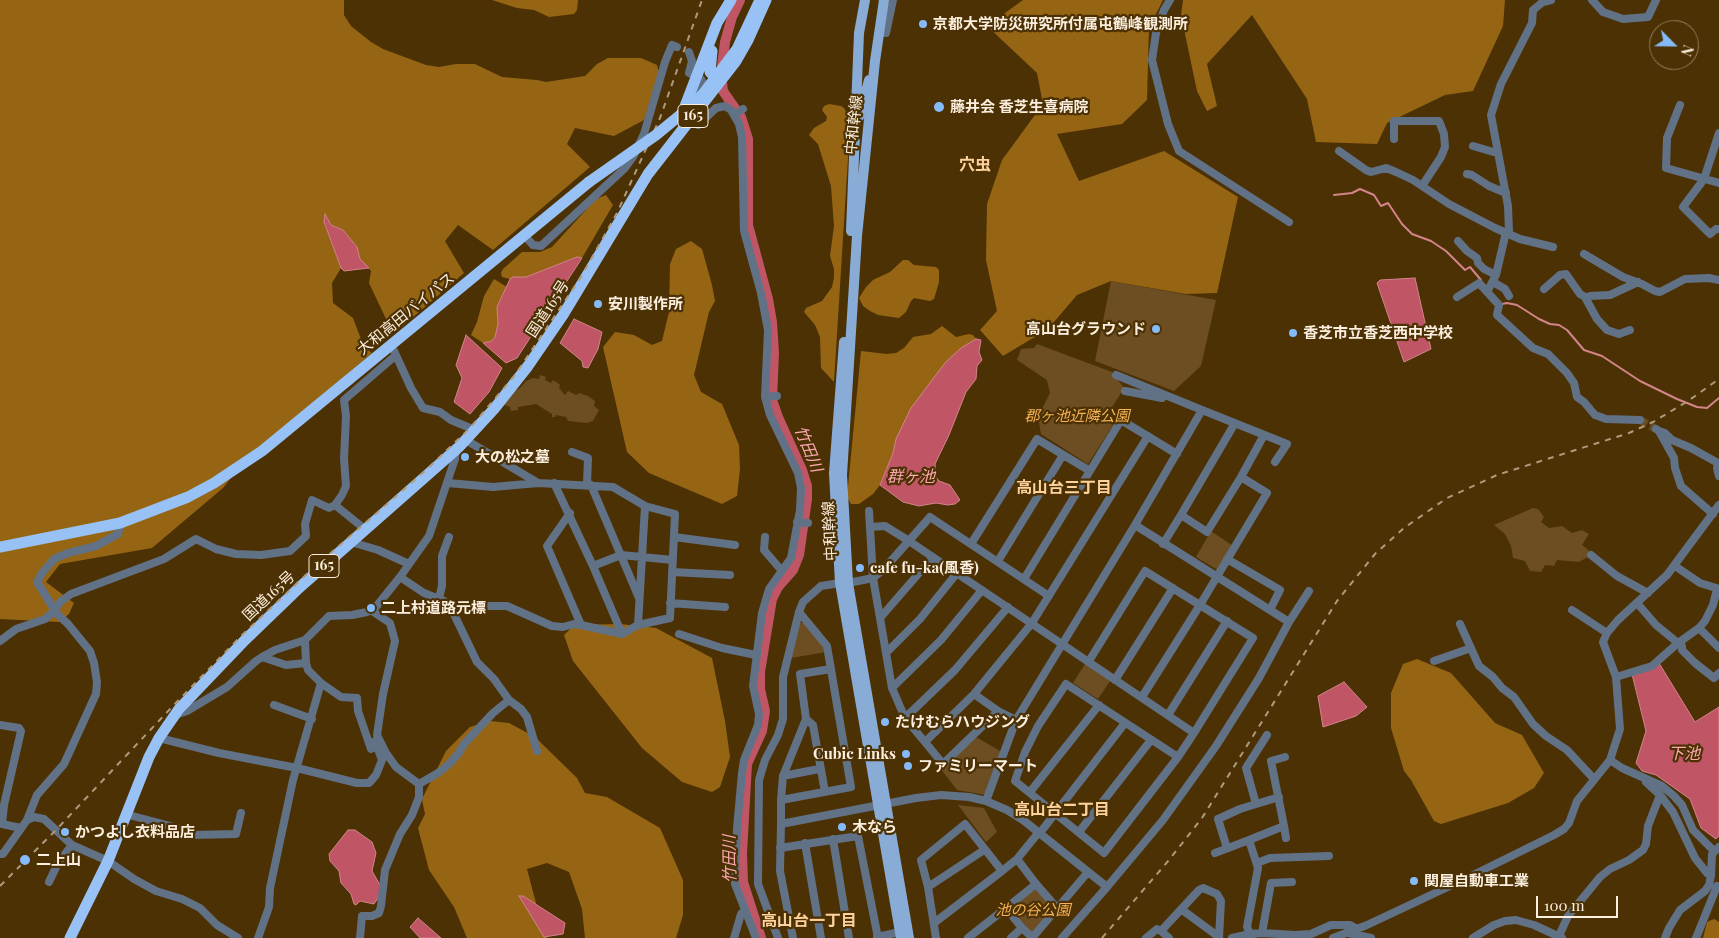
<!DOCTYPE html>
<html>
<head>
<meta charset="utf-8">
<style>
  body { margin:0 }
  #map { position:relative; width:1719px; height:938px; overflow:hidden; background:#4c3104; font-family:"Playfair Display",serif }
  canvas { display:block }
  .north { position:absolute; left:1649px; top:20px; width:50px; height:50px; box-sizing:border-box; background:#4c3104; border:1px solid #927d5c; border-radius:50%; rotate:113deg; font-size:14px; font-weight:700; line-height:20px; text-align:center; color:#fcefdf }
  .north::after { content:''; display:block; margin:auto; width:18px; height:22px; background:#85bbfb; clip-path:polygon(50% 0,100% 100%,50% 72%,0 100%) }
  .scale { position:absolute; left:1536px; top:896px; width:82px; height:22px; box-sizing:border-box; border:2px solid #fcefdf; border-top:0; padding-left:6px; font-size:15px; line-height:18px; white-space:nowrap; color:#fcefdf; -webkit-text-stroke:4px #4c3104; paint-order:stroke }
</style>
</head>
<body>
<div id="map">
<canvas width="1719" height="938"></canvas>
<div class="north">N</div>
<div class="scale">100 m</div>
</div>
<script>
const context = document.querySelector('canvas').getContext('2d');
context.lineJoin = 'round';
function paint(path, color) { context.fillStyle = color; context.fill(path, 'evenodd'); }
const shape = rows => new Path2D(rows.map(r => 'M' + r).join(''));
function strokePath(path, color, width, dash) { context.strokeStyle = color; context.lineWidth = width; context.lineCap = dash ? 'butt' : 'round'; context.setLineDash(dash || []); context.stroke(path); }
function drawText(font, color, halo, rows, align = 'center') {
  context.font = font + ' "Playfair Display","Noto Sans JP",serif'; context.lineWidth = 4.5; context.setLineDash([]); context.textBaseline = 'middle'; context.strokeStyle = halo; context.fillStyle = color; for (const [text, x, y, turn = 0] of rows) {
    context.save(); context.translate(x, y); context.rotate((+turn || 0) * Math.PI / 180); context.textAlign = isNaN(turn) ? turn : align; if (halo) context.strokeText(text, 0, 0); context.fillText(text, 0, 0); context.restore();
  }
}
const green = shape([
  [1111,281,1216,300,1201,366,1174,391,1095,361],
  [1037,344,1112,372,1124,388,1111,409,1118,417,1088,464,1041,434,1038,417,1050,393,1047,380,1017,360,1021,349,1034,348],
  [540,375,546,377,545,380,551,383,553,380,559,384,560,385,559,388,565,395,568,391,576,395,579,393,588,396,595,401,594,406,599,410,593,421,587,423,568,421,566,417,556,415,555,417,552,417,552,414,536,404,518,407,518,410,511,411,510,407,503,404,513,392,520,388,526,381,533,378,539,379],
  [1533,508,1538,509,1544,517,1541,522,1549,528,1562,526,1572,533,1582,530,1589,534,1582,545,1593,554,1579,562,1557,560,1554,566,1545,565,1541,572,1530,571,1525,561,1513,558,1511,546,1505,534,1494,525],
  [1211,531,1233,546,1218,570,1196,557],
  [805,622,825,646,826,652,791,658,800,623],
  [1087,661,1112,678,1098,699,1073,683],
  [976,737,1002,752,986,795,957,790,940,768],
  [958,805,984,808,997,832,986,842],
  [1036,886,1055,908,1034,932,1030,931,1009,908]
]);
const forest = shape([
  [0,0,344,0,344,15,351,26,371,42,383,49,426,65,439,67,456,64,475,64,502,77,537,80,546,82,585,76,597,64,608,58,641,58,657,65,659,73,644,120,614,136,575,128,567,144,590,167,493,250,458,225,445,241,464,273,398,330,387,321,369,283,371,271,360,259,357,247,343,230,331,225,325,214,324,223,341,268,332,283,333,303,353,318,364,347,372,353,317,400,250,454,223,488,152,548,60,564,46,582,74,603,69,614,59,622,0,619],
  [492,0,578,0,577,10,574,14,549,17,534,10,517,8],
  [1023,0,1163,0,1149,28,1147,100,1122,124,1057,134,1079,181,1164,151,1238,197,1217,293,1186,294,1111,281,1077,295,1048,329,1003,356,980,330,997,311,986,260,987,204,1002,160,1043,104,1037,73,987,26],
  [1183,0,1505,0,1503,26,1473,91,1445,95,1387,123,1377,144,1316,142,1307,99,1252,15,1207,64,1217,106,1207,111,1197,91,1181,15],
  [829,104,841,106,844,108,849,117,850,126,834,382,821,368,820,337,815,325,804,312,806,308,822,301,832,287,834,278,834,269,830,256,834,226,831,186,818,144,809,135,814,128,826,121,827,117,822,110,824,106],
  [606,195,613,205,582,258,577,257,526,277,513,277,510,279,502,277,501,273,503,269,522,252,540,252,552,247,596,199],
  [691,241,702,249,712,285,715,301,709,312,694,375,701,392,722,404,739,445,740,469,737,496,722,504,649,473,627,452,603,347,615,332,634,335,652,345,662,341,669,312,670,264,676,249],
  [903,260,908,260,914,265,936,267,939,270,939,282,934,299,930,301,914,298,911,301,906,312,899,318,878,315,870,311,863,306,859,298,866,287,873,280,890,272],
  [494,279,507,287,497,307,498,324,495,337,493,341,483,343,471,335,477,322,484,296],
  [942,326,956,337,969,334,973,335,976,339,961,348,896,439,893,453,880,485,873,494,859,504,851,504,847,497,861,351,887,354,896,353,904,348,913,337,931,334],
  [620,624,656,628,712,658,725,721,730,757,720,787,712,792,682,782,642,748,573,661,564,635,574,625],
  [1417,659,1451,673,1495,723,1522,735,1544,773,1534,788,1508,803,1441,824,1434,821,1411,780,1404,771,1391,728,1391,693,1403,664],
  [490,721,509,723,535,737,577,778,585,793,607,797,660,828,683,880,683,915,676,938,585,938,582,909,569,872,547,863,527,869,537,907,547,938,467,938,454,907,429,870,418,828,425,814,422,799,446,751,470,727],
  [1714,919,1719,922,1719,938,1703,938,1707,922]
]);
const water = shape([
  [325,214,331,225,343,230,357,247,360,259,369,268,344,271,341,268,324,222,325,214],
  [577,257,582,258,517,358,506,363,483,343,492,341,495,337,498,324,497,307,510,279,513,277,526,277,577,257],
  [1415,278,1431,349,1404,362,1377,283,1380,280,1415,278],
  [574,319,602,332,598,349,588,368,583,367,582,361,560,343,574,319],
  [466,335,502,368,489,392,470,414,454,402,462,378,456,365,466,335],
  [976,339,981,340,979,352,982,360,977,366,976,379,966,392,949,435,935,464,936,477,939,481,950,485,960,500,955,504,948,505,936,503,919,506,903,502,880,485,893,453,896,439,911,408,945,363,961,348,976,339],
  [1659,663,1695,722,1719,707,1719,836,1716,839,1701,828,1690,799,1656,775,1642,771,1636,763,1646,731,1632,674,1659,663],
  [1344,682,1367,707,1356,716,1323,727,1318,696,1344,682],
  [348,830,355,830,372,842,376,853,372,871,380,885,380,895,374,904,360,901,356,905,354,904,351,894,341,883,339,871,330,861,329,854,348,830],
  [519,896,523,896,565,923,563,934,544,937,519,896],
  [418,918,441,938,420,938,410,927,418,918]
]);
const stream = shape([
  [1334,195,1352,193,1360,189,1374,195,1381,206,1388,203,1402,224,1412,234,1431,241,1446,251,1465,270,1470,267,1481,280],
  [1502,304,1507,303,1517,305,1539,319,1550,324,1559,325,1567,330,1584,350,1602,356,1640,381,1677,399,1697,407,1707,408,1719,398]
]);
const river = shape([
  [740,0,732,17,725,42,721,74,723,91,741,117,748,139,748,225,768,299,772,322,774,353,772,400,778,417,802,470,807,486,807,499,799,555,793,570,778,587,772,599,760,672,760,689,765,711,762,731,747,764,742,853,743,882,761,938]
]);
const minorTunnel = shape([
  [1640,420,1656,429]
]);
const minor = shape([
  [1170,0,1164,10,1156,33,1152,60,1168,124,1179,151,1289,222],
  [1592,0,1603,12,1623,19,1648,17,1656,0],
  [879,32,886,33,893,0],
  [689,52,692,61,689,73,701,79,703,83,700,92],
  [1680,105,1667,138,1666,168,1719,183],
  [734,115,743,109],
  [688,118,689,120,698,125,716,108,725,106,731,110,739,124,742,137,744,231,761,293,768,330,765,397,770,415,798,473,801,488,800,510,791,558,769,589,762,613,753,686,759,714,758,725,744,760,742,773,737,828,735,884,756,938],
  [1719,133,1704,179,1683,207,1710,234,1716,229,1719,229],
  [1394,139,1394,121,1439,121,1444,134,1445,147,1441,157,1422,186],
  [1473,146,1497,153],
  [1339,151,1366,170,1371,172,1386,168,1396,172,1413,180,1449,204,1495,228,1520,239,1553,247],
  [1467,174,1472,175,1489,186,1506,193],
  [1509,233,1508,206,1491,115,1501,84,1532,23,1533,10,1543,2,1551,0],
  [524,235,533,245,541,246,625,168,633,157,644,134,665,62,672,45,677,47],
  [1458,241,1467,251,1477,258,1478,263,1484,269,1496,275],
  [1584,254,1623,277,1642,284,1655,291,1660,292,1685,279,1709,278,1719,280],
  [1493,282,1505,289,1509,296],
  [1544,289,1560,275,1566,274,1580,294,1587,298],
  [1487,292,1496,275,1506,232],
  [1457,297,1479,283,1499,305,1497,315,1533,348,1548,354,1567,373,1574,383,1577,397,1584,402,1595,415,1606,419,1640,420],
  [1630,330,1619,334,1607,330,1597,319,1586,299,1590,296,1610,295,1638,282],
  [394,351,411,388,423,408,440,412,451,420,475,430],
  [1116,375,1202,410],
  [1125,391,1162,398],
  [765,397,777,396],
  [1235,423,1181,515,1207,532,1241,477,1264,435],
  [1656,429,1659,431,1674,458,1675,468,1681,486,1713,514],
  [1659,431,1665,433,1672,440,1691,448,1718,463,1717,468,1719,476],
  [572,452,588,458,587,485],
  [448,483,493,487,538,483,466,440],
  [538,483,613,487,645,506,675,514,670,618,638,625,622,634,581,625,547,546,570,513],
  [554,483,593,566,622,634],
  [591,485,639,598],
  [335,505,361,526,364,531],
  [869,511,873,578,880,618],
  [797,522,808,523],
  [1135,525,1289,622],
  [870,527,885,526,909,541,1194,733,1178,757],
  [674,537,735,545],
  [765,537,764,550,782,571],
  [351,542,378,550,409,564],
  [971,544,1037,439,1090,471],
  [1163,544,1181,515],
  [1591,555,1617,576,1648,593],
  [933,557,880,618,886,653,920,619,957,573],
  [1227,559,1280,590,1270,610],
  [998,561,1063,455],
  [593,566,621,555,673,560],
  [1675,566,1700,583,1719,589],
  [672,572,730,575],
  [400,577,424,593,444,601,450,606,477,662,494,679,509,700,521,709,527,717,537,751],
  [1024,579,1121,420,1177,454],
  [848,583,873,578,883,570,930,517,1049,596],
  [439,598,442,586,442,556,449,537],
  [670,603,725,607],
  [1637,603,1656,625,1678,643,1699,628,1705,621,1713,605,1717,589],
  [450,606,507,606,552,626,563,627,574,624,581,625],
  [54,609,37,582,42,573,54,559,68,553,96,546,118,534,120,523],
  [1572,610,1607,633],
  [799,612,827,646,851,787,781,800,781,824,916,798,941,795,969,797,986,801,1007,810,1023,820,1107,887,1163,820,1216,746,1259,678,1289,622,1309,591],
  [1460,624,1479,666,1493,677,1502,688,1514,697,1533,724,1546,736,1567,750,1594,779],
  [638,625,645,506],
  [1699,628,1719,648],
  [679,634,722,648,756,655],
  [305,640,306,663],
  [0,641,16,629,45,619,54,611,60,602,71,594,164,559,196,539,216,549,236,554,261,555,290,551,306,536,305,524,312,500,329,508,335,505,342,495,346,486,344,459,346,416,344,400,395,356],
  [886,653,892,688,941,640,982,590],
  [1089,661,1145,571,1253,638,1194,733],
  [1434,661,1471,648],
  [1616,677,1652,666,1678,643,1682,646,1682,650,1695,663,1714,678,1719,673],
  [1115,680,1173,588],
  [321,683,341,697,357,698,358,711,371,749],
  [1066,684,1178,757,1104,853,1015,781,1025,752,1038,726,1066,684],
  [892,688,905,718,955,670,1008,607],
  [1142,697,1200,605,1267,493,1241,477],
  [274,705,312,719],
  [998,711,1016,720],
  [175,715,187,711,227,687,256,661,262,657,275,650,305,640,329,616,352,615,367,612,375,608,400,577,429,536,458,450],
  [1168,715,1227,621],
  [905,718,925,742,974,694,1032,623,1148,436],
  [806,719,813,725,825,792],
  [0,725,19,728,21,731,4,805,2,824,21,828],
  [159,738,219,753,297,768,357,783,369,783,376,775,382,760,375,741],
  [925,742,943,764,998,711,974,694],
  [1610,760,1622,768,1662,786,1674,796,1682,805,1693,830,1714,851],
  [783,776,819,769],
  [1646,782,1660,795,1673,812,1695,858,1707,873,1711,876],
  [419,784,438,773,449,764,458,754,464,744,493,713,509,700],
  [1030,792,1099,705],
  [781,800,783,776,806,719,800,674,831,669],
  [986,801,1016,720,1135,525,1202,410,1287,444,1275,462],
  [1256,804,1246,768,1267,735],
  [125,814,178,828,191,835,236,834,241,813],
  [27,820,34,817,44,819,72,845,108,861,134,879,156,891,182,899,200,908,217,925,238,938],
  [781,824,780,871,793,938],
  [1284,826,1286,838],
  [1043,829,1125,723],
  [1079,832,1151,740],
  [833,839,849,938],
  [805,843,821,938],
  [780,848,858,836,878,938],
  [1227,848,1218,819,1240,809,1279,797],
  [1215,853,1249,840],
  [0,854,3,854,27,820,37,795,64,764,96,694,97,682,94,663,90,651,68,624,54,611],
  [1017,859,1039,832],
  [1257,863,1270,858,1329,856],
  [49,882,58,863,72,845],
  [928,887,984,850],
  [1181,909,1219,937],
  [934,923,1002,871],
  [1262,933,1295,935,1311,934,1331,925,1350,925,1357,929],
  [1348,933,1371,938],
  [1559,936,1568,916,1600,877,1610,869,1629,860,1643,850,1646,844,1648,826,1660,795],
  [877,937,900,932],
  [258,938,269,907,270,888,293,780,321,683,308,670,306,663,286,665,262,657],
  [360,938,362,916,372,916,379,913,381,906,385,870,400,834,412,815,419,797,419,784,396,767,386,753,377,735,383,694,395,641,390,623,372,611],
  [734,938,741,914,745,910],
  [778,938,758,884,759,780,765,760,778,735,783,719,783,677,799,612,803,602,821,586,840,583],
  [936,938,928,887,921,860,965,824,1002,871,1017,859,1036,884,1057,908],
  [968,938,1006,908],
  [1011,938,1022,928],
  [1032,938,1088,872],
  [1033,938,1022,928,1006,908,1036,884],
  [1062,938,1107,887],
  [1146,938,1157,929,1161,931],
  [1169,938,1161,931,1199,890,1203,888,1217,894,1221,901,1219,938],
  [1232,938,1250,934,1262,933,1271,883,1292,882],
  [1252,938,1247,927,1258,868,1249,840,1284,826,1271,761,1285,757],
  [1333,938,1367,925,1467,878,1554,835,1564,829,1569,823,1577,801,1610,760,1620,729,1616,677,1603,642,1607,633,1618,620,1667,575,1719,505],
  [1473,938,1494,925,1505,921,1516,920,1534,925,1562,938],
  [1665,938,1669,928,1680,910,1705,891,1709,885,1711,876,1712,854,1719,847],
  [1696,938,1717,886]
]);
const major = shape([
  [884,0,875,61,857,236,842,475,848,583,909,938],
  [859,117,869,80],
  [851,231,859,33,865,0],
  [844,342,834,473,840,583,901,938]
]);
const highway = shape([
  [712,51,710,72,716,78,719,79,724,76],
  [682,114,717,23,731,0],
  [0,547,120,523,188,497,214,483,262,451,589,182],
  [70,938,108,861,149,757,159,738,179,709,245,640,300,587,459,447,494,409,528,366,563,315,648,174,736,61,748,40,766,0]
]);
const rail = shape([
  [0,886,56,830,171,708,241,636,309,572,425,471,470,428,515,375,581,277,617,213,660,118,702,0],
  [1102,938,1169,860,1202,818,1337,601,1375,554,1404,528,1447,498,1497,475,1629,433,1653,422,1688,401,1719,379]
]);
const highwayBridge = shape([
  [589,182,656,135,690,107,703,94,737,49,760,0]
]);
const markers = [
  [923,24,5,"#85bbfb"],
  [939,107,6,"#85bbfb"],
  [598,304,5,"#85bbfb"],
  [1156,329,5,"#85bbfb"],
  [1293,333,5,"#85bbfb"],
  [465,457,5,"#85bbfb"],
  [860,568,5,"#85bbfb"],
  [371,608,5,"#85bbfb"],
  [885,722,5,"#85bbfb"],
  [906,754,5,"#85bbfb"],
  [908,766,5,"#85bbfb"],
  [842,827,5,"#85bbfb"],
  [65,832,5,"#85bbfb"],
  [25,860,6,"#85bbfb"],
  [1414,881,5,"#85bbfb"]
];
const shields = [
  [693,116,30],
  [324,566,30]
];
const shieldNames = [
  ["165",693,116],
  ["165",324,566]
];
const poiNames = [
  ["京都大学防災研究所付属屯鶴峰観測所",933,24],
  ["藤井会 香芝生喜病院",950,107],
  ["安川製作所",608,304],
  ["高山台グラウンド",1146,329,"right"],
  ["香芝市立香芝西中学校",1303,333],
  ["大の松之墓",475,457],
  ["cafe fu-ka(風香)",870,568],
  ["二上村道路元標",381,608],
  ["たけむらハウジング",895,722],
  ["Cubic Links",896,754,"right"],
  ["ファミリーマート",918,766],
  ["木なら",852,827],
  ["かつよし衣料品店",75,832],
  ["二上山",36,860],
  ["関屋自動車工業",1424,881]
];
const streetNames = [
  ["中和幹線",854,125,-84],
  ["国道165号",548,309,-57],
  ["大和高田バイパス",406,314,-39],
  ["中和幹線",830,531,-93],
  ["国道165号",269,596,-43]
];
const parkNames = [
  ["郡ヶ池近隣公園",1077,416],
  ["池の谷公園",1033,910]
];
const neighbourhoodNames = [
  ["穴虫",975,165],
  ["高山台三丁目",1064,488],
  ["高山台二丁目",1062,810],
  ["高山台一丁目",809,921]
];
const waterNames = [
  ["竹田川",808,449,68],
  ["群ヶ池",911,477],
  ["下池",1684,754],
  ["竹田川",730,859,-91]
];
paint(green, '#6d4e22');
paint(forest, '#966514');
paint(water, '#c05665');
strokePath(water, '#d2848a', 1);
strokePath(stream, '#d2848a', 2);
strokePath(river, '#c05665', 10);
strokePath(minorTunnel, '#664e25', 8, [8, 4]);
strokePath(minor, '#617287', 8);
strokePath(major, '#88acd6', 10);
strokePath(highway, '#98c2f5', 11);
strokePath(rail, '#ae9b7e', 2, [6, 6]);
strokePath(highwayBridge, '#98c2f5', 11);
for (const [x, y, r, color] of markers) { const dot = new Path2D(); dot.arc(x, y, r, 0, 2 * Math.PI); context.fillStyle = color; context.fill(dot); strokePath(dot, '#4c3104', 2); }
for (const [x, y, w] of shields) { const box = new Path2D(); box.roundRect(x - w / 2, y - 11.5, w, 23, 4); context.fillStyle = '#4c3104'; context.fill(box); strokePath(box, '#fcefdf', 1); }
drawText('bold 14px', '#fcefdf', null, shieldNames);
drawText('bold 15px', '#fcefdf', '#4c3104', poiNames, 'left');
drawText('15px', '#fcefdf', '#4c3104', streetNames);
drawText('italic 15px', '#f4b255', '#4c3104', parkNames);
drawText('bold 16px', '#fed29b', '#4c3104', neighbourhoodNames);
drawText('italic 16px', '#fba7af', '#4c3104', waterNames);
</script>
</body>
</html>
